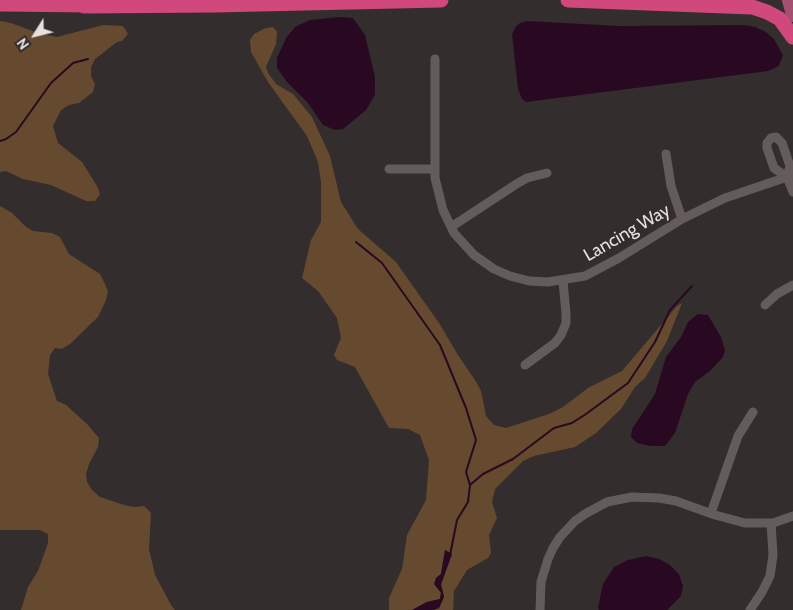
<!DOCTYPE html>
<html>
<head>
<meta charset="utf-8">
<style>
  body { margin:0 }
  #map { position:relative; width:793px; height:610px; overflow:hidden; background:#342d2d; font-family:Cabin,sans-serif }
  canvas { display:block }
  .north { position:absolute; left:10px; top:10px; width:50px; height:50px; -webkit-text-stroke:4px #342d2d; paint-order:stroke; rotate:234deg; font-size:14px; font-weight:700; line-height:20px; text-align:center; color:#e6e1e1 }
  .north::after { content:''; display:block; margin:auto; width:18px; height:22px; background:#e6e1e1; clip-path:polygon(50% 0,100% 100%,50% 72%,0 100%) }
</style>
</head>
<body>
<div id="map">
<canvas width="793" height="610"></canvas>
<div class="north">N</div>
</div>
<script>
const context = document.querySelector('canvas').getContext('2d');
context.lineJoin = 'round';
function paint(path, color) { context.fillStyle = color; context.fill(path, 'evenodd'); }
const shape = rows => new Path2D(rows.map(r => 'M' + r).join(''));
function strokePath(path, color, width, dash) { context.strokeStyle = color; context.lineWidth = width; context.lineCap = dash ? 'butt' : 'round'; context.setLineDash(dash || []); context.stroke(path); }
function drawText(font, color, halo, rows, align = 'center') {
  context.font = font + ' Cabin,sans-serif'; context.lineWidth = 4.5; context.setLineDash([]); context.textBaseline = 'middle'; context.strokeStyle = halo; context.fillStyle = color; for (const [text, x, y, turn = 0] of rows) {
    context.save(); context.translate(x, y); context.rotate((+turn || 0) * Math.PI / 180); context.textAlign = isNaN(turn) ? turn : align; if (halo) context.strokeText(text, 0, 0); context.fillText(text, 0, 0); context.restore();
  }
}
const green = shape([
  [0,21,11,23,38,33,57,37,103,25,123,26,128,34,122,41,117,42,95,59,91,67,91,76,95,84,93,92,79,103,69,105,61,110,53,126,58,143,82,162,97,186,100,194,95,201,86,201,51,185,23,179,6,171,0,172],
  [273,27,277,32,276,44,266,67,268,73,276,84,293,94,312,117,330,156,341,202,358,229,396,262,439,323,458,355,475,380,481,391,486,416,494,425,506,428,549,414,563,407,588,388,622,371,677,306,682,303,667,341,645,378,635,387,621,409,596,433,575,447,534,456,523,461,495,489,492,502,497,518,489,535,491,553,488,558,467,570,454,591,453,610,433,610,439,608,444,597,441,585,452,554,445,550,441,574,436,578,441,593,440,599,427,602,412,610,389,610,389,598,402,569,407,535,426,500,429,460,420,435,408,429,389,428,355,367,337,360,334,355,341,338,337,318,318,291,302,278,311,240,321,222,321,182,318,162,307,136,268,82,251,52,250,40,254,34,266,28],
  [0,206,12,213,26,227,33,231,52,233,60,237,69,254,100,274,104,282,108,291,106,300,98,317,70,344,62,349,55,348,50,355,48,374,57,401,66,405,87,424,99,438,98,447,89,464,86,474,87,482,92,490,100,497,124,505,134,507,144,506,151,513,149,549,155,575,171,605,175,610,21,610,28,587,38,571,48,543,48,534,40,530,0,530]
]);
const water = shape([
  [340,17,353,18,365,35,375,77,375,95,366,110,343,129,335,130,323,125,308,103,287,82,277,68,277,58,286,38,295,27,310,20],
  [527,21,619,26,744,25,755,27,766,32,774,39,783,55,779,66,768,71,526,102,522,99,518,89,512,34,516,26,520,23],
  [698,314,708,315,721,337,725,350,723,357,710,371,695,382,688,394,675,433,665,446,651,446,637,443,631,437,632,429,655,394,666,357,681,337,688,322],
  [445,550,452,554,441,584,444,597,439,608,433,610,412,610,427,602,440,599,441,593,434,584,436,578,441,574],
  [646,556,659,559,670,565,679,574,683,586,681,596,667,610,599,610,598,608,603,584,614,567,628,560]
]);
const stream = shape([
  [0,141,6,139,16,132,51,83,73,63,88,59],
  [356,242,382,263,440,345,466,408,476,440,466,472,470,485],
  [450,555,457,520,468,502,470,485,483,474,513,459,554,428,572,423,586,414,628,383,655,342,670,310,692,286]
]);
const street = shape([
  [435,59,435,178,443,210,454,233,474,255,494,269,510,276,529,281,548,282,585,276,619,258,682,219,725,198,793,175],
  [776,137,782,143,790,166,787,177,774,168,767,148,767,143,771,138,776,137],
  [666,154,671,186,682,219],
  [389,169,435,169],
  [787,177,793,192],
  [451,227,518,183,527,178,547,173],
  [765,305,777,294,793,285],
  [525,365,555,343,561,335,566,323,566,314,563,281],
  [711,513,738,436,753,412],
  [540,610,541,582,548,559,553,548,560,537,575,521,585,514,607,502,632,497,659,498,676,501,715,515,745,523,773,523,793,516],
  [750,610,762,592,770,576,773,555,771,523]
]);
const primary = shape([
  [789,0,793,15]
]);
const highway = shape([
  [568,0,752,7,767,12,780,19,793,37],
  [0,4,92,5],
  [83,6,215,5,441,0]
]);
const streetNames = [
  ["Lancing Way",627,233,-30]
];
paint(green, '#664a2f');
paint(water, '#280921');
strokePath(stream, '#280921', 2);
strokePath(street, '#645c5c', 9);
strokePath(primary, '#a5506f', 14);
strokePath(highway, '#d1487c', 15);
drawText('18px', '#e6e1e1', '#342d2d', streetNames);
</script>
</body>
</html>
